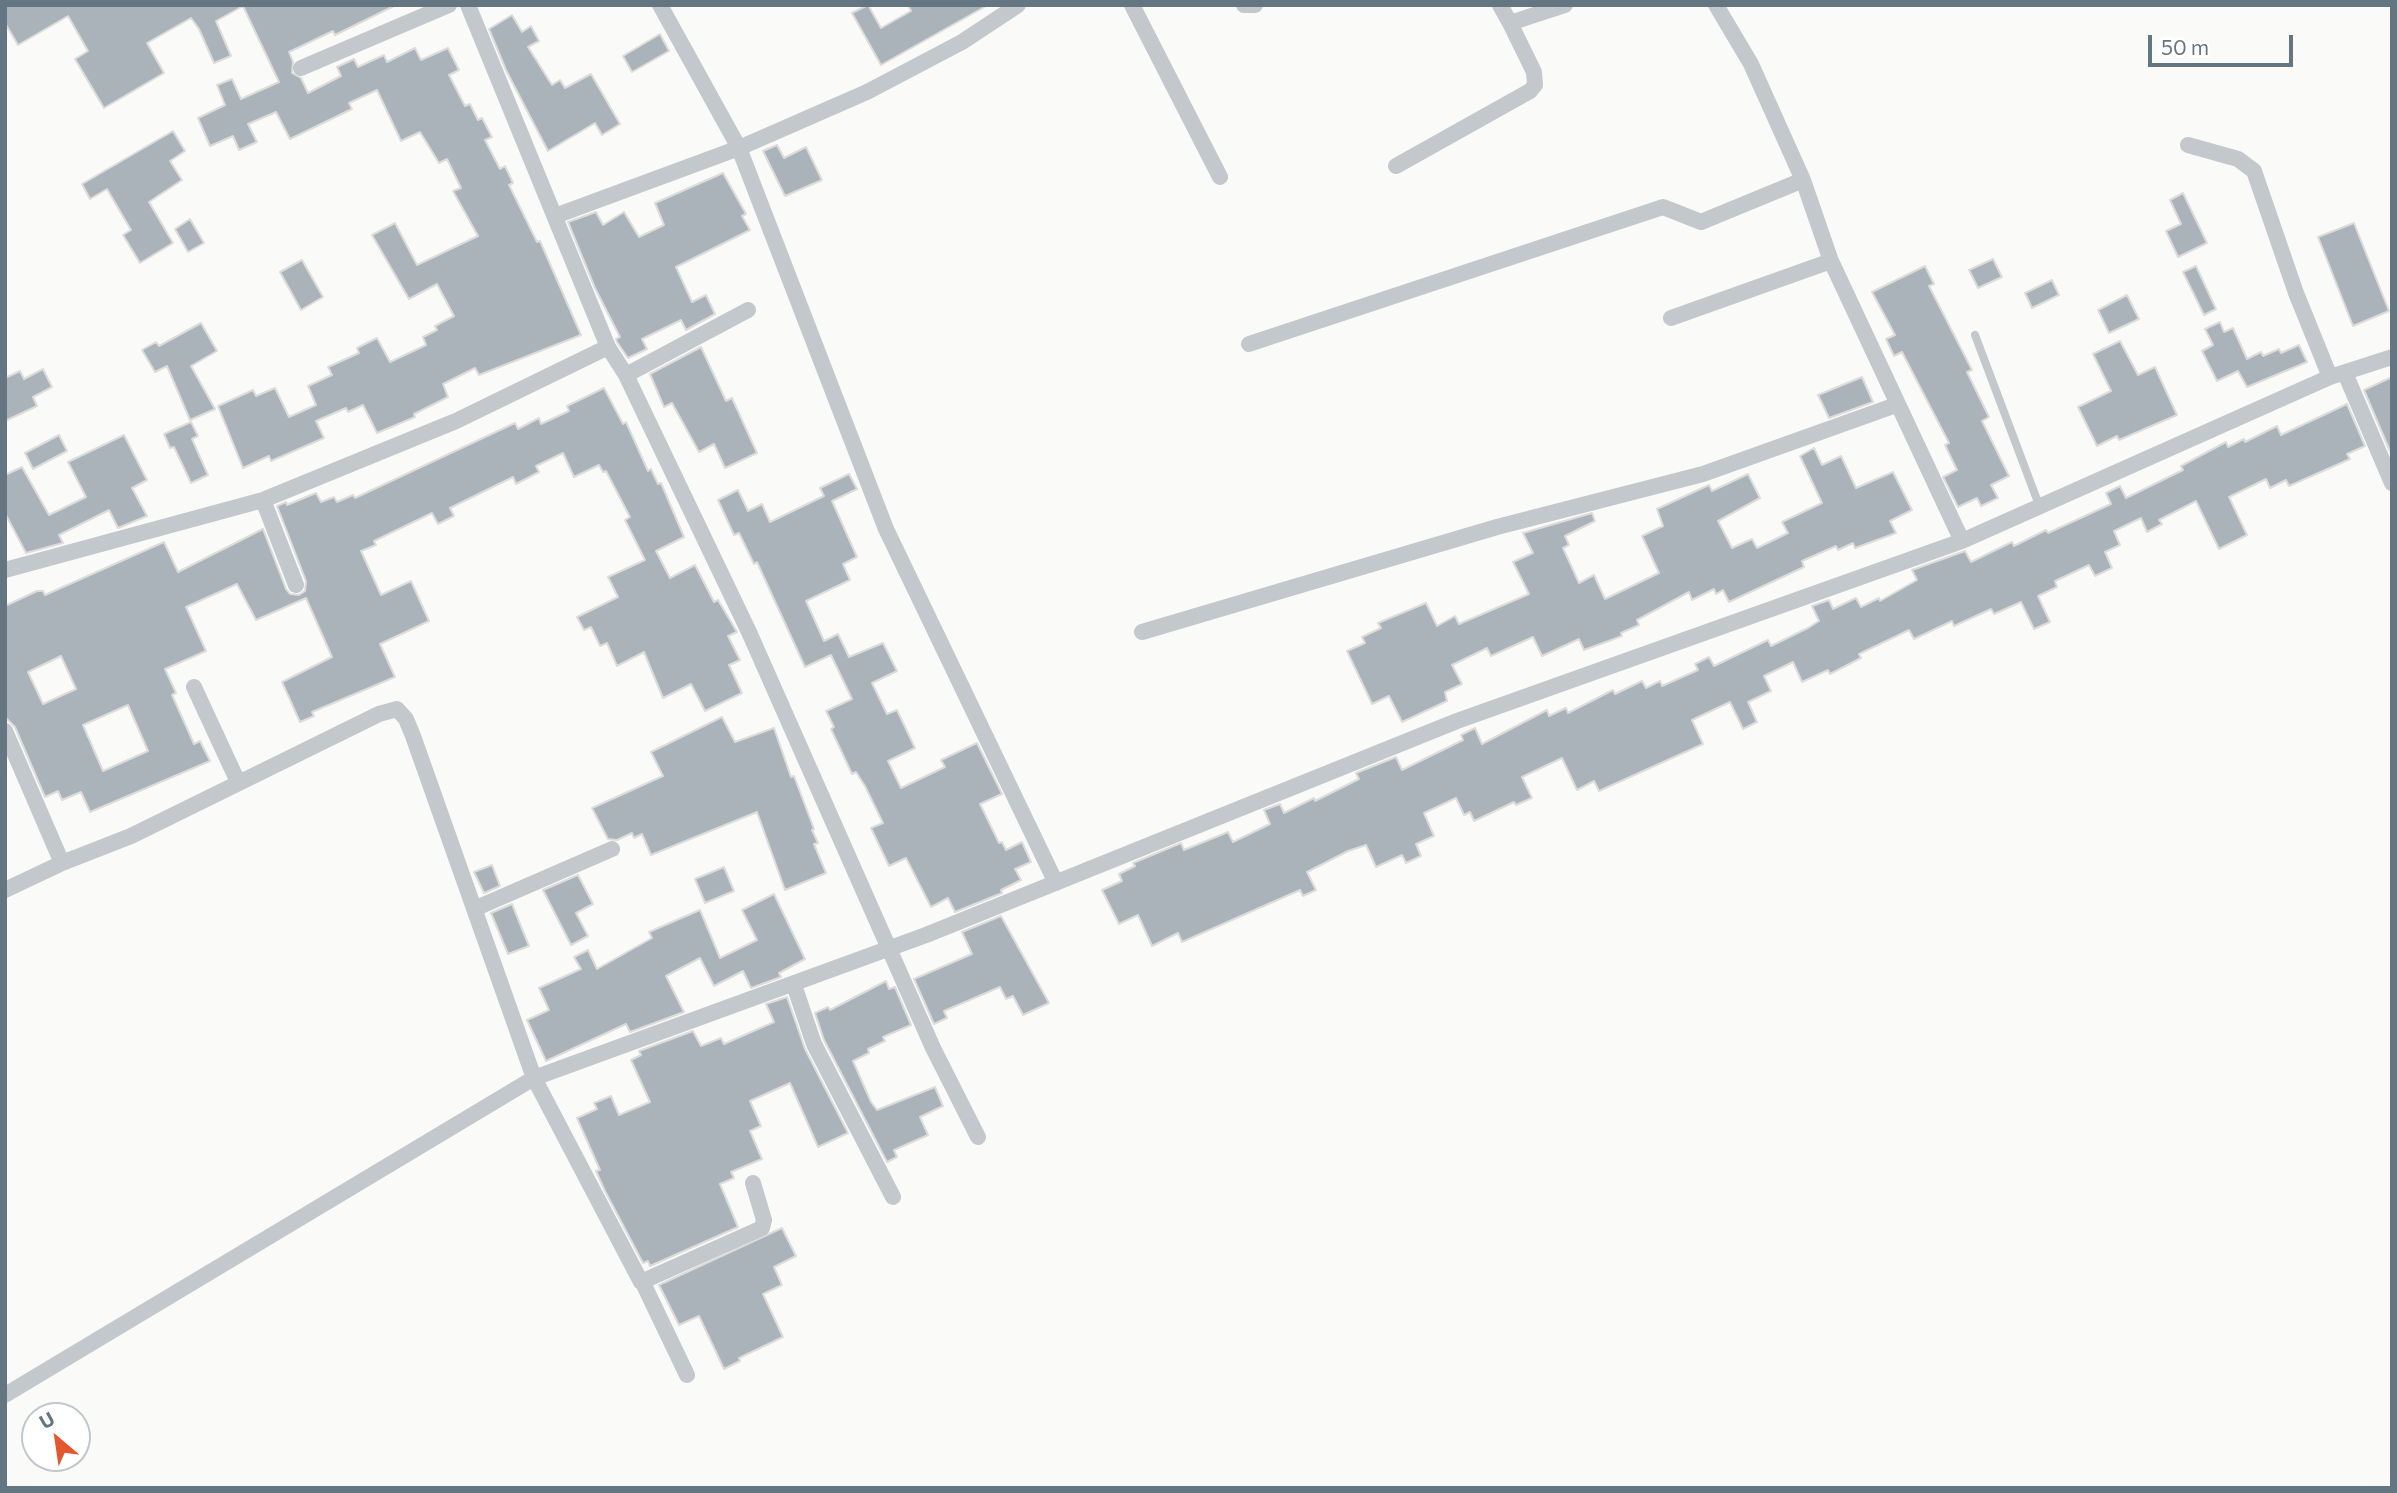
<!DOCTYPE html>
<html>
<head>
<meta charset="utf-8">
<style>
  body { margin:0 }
  #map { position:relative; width:2397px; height:1493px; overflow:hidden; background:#fafaf8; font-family:Commissioner,sans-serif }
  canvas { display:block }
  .frame { position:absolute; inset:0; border:7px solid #657683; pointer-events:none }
  .north { position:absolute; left:21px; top:1402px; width:70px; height:70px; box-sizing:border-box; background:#fff; border:2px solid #c1c8cd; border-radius:50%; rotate:331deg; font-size:19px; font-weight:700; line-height:28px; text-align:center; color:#657683 }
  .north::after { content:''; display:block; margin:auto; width:24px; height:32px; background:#e4572e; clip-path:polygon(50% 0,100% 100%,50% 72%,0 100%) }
  .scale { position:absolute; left:2148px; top:35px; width:145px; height:32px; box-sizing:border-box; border:4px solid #657683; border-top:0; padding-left:9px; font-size:21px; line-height:24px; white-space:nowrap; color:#657683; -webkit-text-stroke:5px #fff; paint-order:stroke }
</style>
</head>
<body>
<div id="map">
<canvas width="2397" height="1493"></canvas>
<div class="frame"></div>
<div class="north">U</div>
<div class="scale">50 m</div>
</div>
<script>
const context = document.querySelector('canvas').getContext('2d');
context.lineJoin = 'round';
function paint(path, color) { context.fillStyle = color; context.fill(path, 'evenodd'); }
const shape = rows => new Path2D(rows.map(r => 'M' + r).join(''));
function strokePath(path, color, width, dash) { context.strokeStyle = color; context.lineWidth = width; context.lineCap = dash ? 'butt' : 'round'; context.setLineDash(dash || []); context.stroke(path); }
const building = shape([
  [5,5,396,5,335,35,333,31,289,52,293,62,292,73,301,78,308,93,341,76,337,67,354,59,358,67,384,55,387,62,415,48,421,60,448,48,459,70,449,75,465,106,470,104,478,120,482,118,492,137,485,140,500,169,505,166,513,183,509,185,537,242,540,241,581,335,479,375,475,368,443,384,448,397,414,414,415,417,377,433,363,405,348,412,346,408,316,421,324,438,271,461,269,456,243,468,218,406,253,390,256,396,275,388,289,417,316,405,308,386,332,375,328,367,359,353,357,348,377,338,390,362,426,345,423,337,437,330,435,326,454,316,437,284,409,299,372,235,395,223,417,265,478,236,453,191,461,188,447,159,439,163,420,132,401,141,377,90,349,103,352,109,290,139,276,112,248,124,257,142,239,150,233,136,210,146,198,118,225,105,217,85,232,79,241,99,279,82,243,6,216,21,231,56,214,63,199,29,191,18,147,43,164,73,104,108,75,59,88,51,68,16,18,45,5,23,5,5],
  [868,5,881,28,911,11,908,5,988,5,881,65,852,13,868,5],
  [512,15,522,32,531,26,539,41,528,47,552,85,560,80,565,88,591,74,620,124,602,135,595,123,548,151,506,70,489,29,512,15],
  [660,34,669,51,632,72,623,56,660,34],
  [173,131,185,151,170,161,182,180,149,202,173,243,140,263,123,235,131,230,107,189,90,199,82,184,173,131],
  [777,145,784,158,806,147,822,180,785,196,763,151,777,145],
  [723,173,746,214,742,216,750,230,676,267,692,302,706,295,715,314,686,330,681,320,642,339,647,349,628,358,617,342,616,339,620,337,595,288,568,222,596,212,603,225,624,212,639,237,664,225,655,203,723,173],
  [2183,193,2207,243,2178,257,2166,231,2181,224,2170,200,2183,193],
  [190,219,204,243,188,252,175,229,190,219],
  [2354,223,2389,311,2353,326,2318,237,2354,223],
  [1993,259,2002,277,1978,288,1969,270,1993,259],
  [302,260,323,297,301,310,280,272,302,260],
  [1925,266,1934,284,1929,286,1972,370,1967,372,1989,417,1982,421,2009,476,1991,485,1998,498,1981,506,1977,498,1958,507,1943,477,1957,470,1945,445,1949,443,1902,352,1894,356,1886,339,1895,335,1872,292,1925,266],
  [2196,266,2216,309,2204,315,2183,272,2196,266],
  [2052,280,2059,295,2032,308,2025,293,2052,280],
  [2127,295,2139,319,2109,333,2098,310,2127,295],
  [2220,322,2224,332,2233,328,2247,359,2261,352,2263,356,2279,349,2281,353,2299,345,2307,362,2247,387,2238,371,2217,381,2202,351,2213,345,2205,329,2220,322],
  [201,323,217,351,191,366,215,409,190,420,167,366,155,372,142,350,156,342,159,346,201,323],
  [2120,341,2138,375,2155,367,2177,415,2119,440,2117,436,2097,446,2078,407,2111,391,2093,354,2120,341],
  [701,347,726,401,732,398,757,453,725,468,714,444,699,452,672,403,664,407,650,374,701,347],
  [43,369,52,387,33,397,37,406,5,421,5,378,20,371,24,379,43,369],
  [1862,377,1873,402,1829,418,1818,395,1862,377],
  [2392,377,2392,456,2364,390,2392,377],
  [604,388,623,424,626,422,648,471,651,469,658,484,661,483,684,537,656,551,670,578,695,565,714,602,718,600,737,632,728,636,740,660,729,665,742,693,705,711,691,684,663,698,644,652,617,666,607,643,600,646,591,627,584,630,577,617,618,597,608,577,645,560,625,520,630,517,606,471,603,472,599,465,574,477,563,453,536,466,539,472,516,484,513,477,450,508,454,516,438,524,432,513,374,541,376,545,361,551,381,595,411,581,429,621,380,644,395,677,312,712,314,716,300,722,282,682,332,657,306,598,256,620,237,584,186,607,206,651,165,669,176,693,172,695,194,744,200,741,210,761,90,812,81,792,62,800,58,791,45,797,15,727,5,717,5,606,37,591,43,591,45,595,164,542,178,572,263,529,286,589,290,594,299,595,305,591,306,581,277,506,286,502,287,505,316,493,321,502,334,497,337,502,353,495,355,498,515,423,518,429,539,418,541,424,569,411,567,406,604,388],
  [61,656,76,689,43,704,28,672,61,656],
  [128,705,148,751,103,771,83,725,128,705],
  [2347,404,2365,446,2347,454,2350,459,2289,486,2286,480,2270,488,2266,479,2229,497,2247,535,2219,549,2196,501,2159,520,2162,524,2147,532,2141,518,2114,531,2120,545,2105,552,2112,568,2095,576,2089,565,2055,581,2057,587,2038,596,2050,622,2034,629,2021,602,1994,614,1991,609,1954,626,1952,621,1914,639,1909,630,1859,654,1861,658,1830,674,1828,670,1802,682,1793,662,1764,676,1771,691,1748,702,1757,722,1743,729,1730,702,1692,720,1703,744,1599,791,1594,781,1577,790,1562,758,1522,777,1532,798,1516,805,1514,802,1474,821,1470,812,1464,815,1456,798,1424,813,1434,836,1416,844,1421,856,1406,863,1402,855,1376,867,1366,845,1348,851,1307,872,1316,890,1303,896,1300,890,1182,942,1178,933,1152,946,1138,915,1119,924,1102,890,1122,881,1119,874,1135,866,1133,863,1181,843,1184,850,1228,832,1233,842,1270,824,1264,810,1280,804,1284,813,1314,798,1315,801,1359,779,1356,773,1396,757,1402,770,1463,740,1461,735,1475,728,1482,744,1547,710,1549,716,1566,708,1568,713,1613,690,1615,694,1642,681,1646,688,1660,681,1662,686,1698,670,1695,664,1709,657,1714,666,1768,640,1771,646,1808,628,1819,621,1812,606,1829,600,1833,609,1856,598,1861,607,1879,598,1880,601,1917,580,1912,570,1965,551,1971,562,2012,542,2014,546,2046,530,2048,533,2111,504,2106,493,2120,486,2126,498,2183,470,2181,466,2226,442,2228,447,2244,439,2245,442,2277,426,2281,435,2347,404],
  [191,422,198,436,192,439,208,475,191,483,174,447,170,448,164,434,191,422],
  [59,435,67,451,33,469,25,453,59,435],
  [124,435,147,480,132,488,147,516,118,528,109,510,59,535,63,543,26,553,5,513,5,475,22,467,49,515,86,497,68,462,124,435],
  [1814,448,1822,465,1841,456,1856,488,1893,472,1912,510,1890,521,1896,533,1855,548,1853,543,1838,550,1836,546,1802,561,1804,567,1729,602,1723,590,1716,594,1714,589,1692,600,1689,592,1637,620,1639,625,1621,633,1622,636,1584,650,1579,639,1542,656,1533,637,1491,656,1487,648,1452,665,1462,684,1445,692,1447,701,1402,722,1389,696,1372,704,1347,651,1365,643,1362,637,1381,628,1378,623,1426,603,1437,626,1455,616,1459,624,1529,594,1513,562,1533,553,1523,533,1592,513,1595,521,1565,536,1569,545,1563,548,1579,583,1594,575,1605,599,1659,573,1642,536,1663,526,1657,509,1709,485,1712,491,1748,474,1760,498,1718,521,1732,548,1752,539,1757,548,1788,533,1782,522,1822,503,1800,456,1814,448],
  [849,474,857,489,832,501,857,557,843,564,850,580,806,601,824,641,838,634,849,657,883,643,897,671,872,683,887,714,897,710,915,748,888,761,901,788,945,767,941,760,977,743,1002,794,980,804,999,843,1002,842,1006,850,1022,842,1031,862,1015,869,1021,880,1001,890,1002,893,955,912,948,898,931,907,906,858,889,866,871,828,883,823,865,786,856,772,852,774,831,729,834,727,826,711,852,699,831,655,805,667,757,562,754,564,739,533,734,535,718,500,738,490,748,511,762,504,770,522,824,496,820,488,849,474],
  [722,717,735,742,774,728,791,777,794,776,814,829,812,830,818,843,814,844,826,873,785,890,757,812,651,855,642,834,634,838,632,833,617,840,608,839,592,808,663,776,651,752,722,717],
  [492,865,500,886,484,893,474,872,492,865],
  [724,867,734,891,705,903,695,879,724,867],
  [578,875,593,904,576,913,588,936,571,945,543,890,578,875],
  [774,894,805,959,779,973,781,977,751,988,743,971,714,986,700,958,666,976,684,1012,630,1032,626,1024,546,1061,527,1020,549,1010,539,988,581,969,574,957,588,950,597,969,652,938,649,932,700,910,720,958,757,940,742,910,774,894],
  [512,904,529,946,508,954,491,913,512,904],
  [1001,916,1049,1003,1023,1015,1013,996,1006,999,1000,987,944,1011,947,1018,934,1024,914,979,972,954,962,932,1001,916],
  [886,981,889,989,895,987,911,1025,883,1037,885,1041,868,1049,869,1053,853,1061,871,1102,877,1110,935,1087,943,1106,920,1117,928,1135,894,1150,897,1157,887,1162,824,1040,815,1013,828,1007,830,1010,886,981],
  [787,997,805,1049,848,1133,818,1147,790,1083,750,1101,761,1126,750,1131,762,1159,731,1172,734,1178,720,1184,738,1227,650,1266,648,1261,643,1263,605,1191,596,1171,600,1170,577,1118,597,1109,594,1103,611,1096,619,1115,650,1102,631,1060,641,1055,639,1051,693,1031,701,1046,721,1038,724,1044,774,1022,766,1004,787,997],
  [782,1228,796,1256,774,1267,782,1285,763,1294,783,1337,739,1358,740,1361,724,1369,699,1316,679,1325,659,1285,782,1228]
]);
const lane = shape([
  [1975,335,2039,505]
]);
const street = shape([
  [468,5,608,347,626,375,749,632,933,1048,978,1137],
  [660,5,739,148,886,529,1056,883],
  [1132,5,1220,177],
  [1244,5,1255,5],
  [1500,5,1510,23,1565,5],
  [1716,5,1751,64,1803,180,1831,261,1962,541],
  [301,68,449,5],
  [2188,145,2238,159,2254,171,2296,293,2330,377],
  [1396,166,1530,91,1535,85,1534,72,1510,23],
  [555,216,739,148,867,92,962,42,1018,5],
  [1671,318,1831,261],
  [1249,344,1663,207,1701,222,1803,180],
  [2345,373,2392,483],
  [626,375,748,310],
  [263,500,296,585],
  [5,570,263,500,456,421,608,347],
  [1142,632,1497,527,1703,474,1896,405],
  [194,687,238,782],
  [5,731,62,863],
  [5,890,62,863,131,836,379,714,397,709,406,719,413,736,534,1078,641,1282,762,1228,764,1220,753,1183],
  [474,909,612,849],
  [794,985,814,1044,893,1197],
  [643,1283,687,1375],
  [5,1395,534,1078,926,935,1457,721,1962,541,2330,377,2392,357]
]);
paint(building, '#aab3b9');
strokePath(building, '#dcdcda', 2);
strokePath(lane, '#c3c8cc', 8);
strokePath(street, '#c3c8cc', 16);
</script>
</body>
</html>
